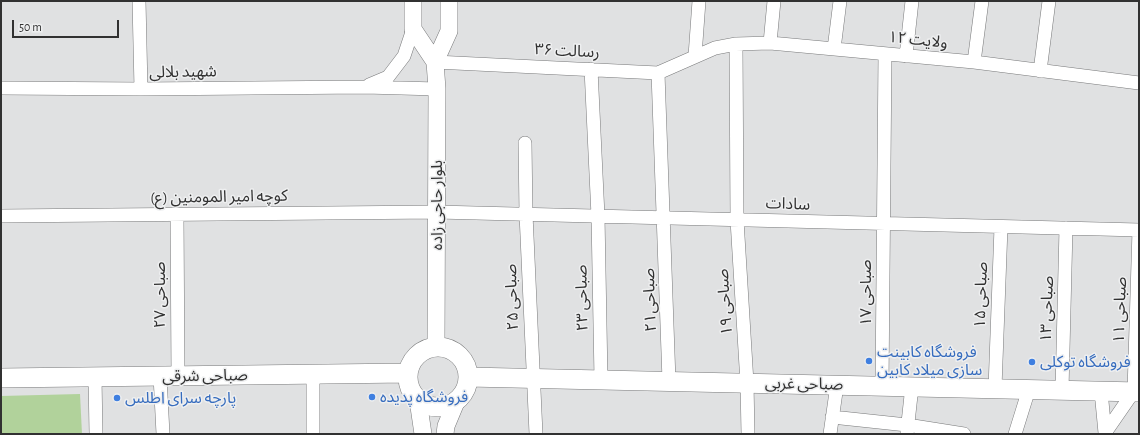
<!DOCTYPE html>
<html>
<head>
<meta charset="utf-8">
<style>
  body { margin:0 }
  #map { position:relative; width:1140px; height:435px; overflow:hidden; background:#e0e1e2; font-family:"Alegreya Sans",sans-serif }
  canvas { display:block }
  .frame { position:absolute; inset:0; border:2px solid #313131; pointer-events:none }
  .scale { position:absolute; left:12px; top:20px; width:107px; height:18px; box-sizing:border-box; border:2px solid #313131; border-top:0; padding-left:5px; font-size:12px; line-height:14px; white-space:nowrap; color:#313131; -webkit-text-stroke:3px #eeeff0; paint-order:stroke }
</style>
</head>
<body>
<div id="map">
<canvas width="1140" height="435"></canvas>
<div class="frame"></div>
<div class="scale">50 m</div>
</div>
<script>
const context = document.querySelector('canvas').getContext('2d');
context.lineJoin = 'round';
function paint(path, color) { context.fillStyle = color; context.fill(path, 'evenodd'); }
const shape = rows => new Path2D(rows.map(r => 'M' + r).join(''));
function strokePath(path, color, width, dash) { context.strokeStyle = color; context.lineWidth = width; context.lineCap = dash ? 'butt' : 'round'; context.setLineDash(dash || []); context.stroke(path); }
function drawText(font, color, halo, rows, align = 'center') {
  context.font = font + ' "Alegreya Sans","Noto Sans Arabic",sans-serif'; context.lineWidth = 3; context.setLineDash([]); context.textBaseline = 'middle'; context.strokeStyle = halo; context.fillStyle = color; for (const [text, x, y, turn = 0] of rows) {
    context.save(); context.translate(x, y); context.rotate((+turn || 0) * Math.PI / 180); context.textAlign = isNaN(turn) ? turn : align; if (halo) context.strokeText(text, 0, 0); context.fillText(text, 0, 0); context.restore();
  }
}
const green = shape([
  [80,394,82,434,1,434,1,396]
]);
const minor = shape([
  [139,1,141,89],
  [770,43,774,1],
  [736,44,737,220,747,383,748,434],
  [834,49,840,1],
  [695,56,699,1],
  [906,56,912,1],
  [435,62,658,73,715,48,736,44,770,43,974,62,1139,83],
  [974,62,982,1],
  [591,69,598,216,601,379],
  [1040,71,1049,1],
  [658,73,669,381],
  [369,85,388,77,404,56,413,29],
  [1,88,141,89,365,87,437,89],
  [525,143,526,214,536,434],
  [177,215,178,376],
  [1,216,437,212,1139,230],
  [313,375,313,434],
  [160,376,163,434],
  [95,377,96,434],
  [882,386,885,54],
  [995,388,1001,227],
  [1062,390,1066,228],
  [1101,391,1105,433,1134,391,1139,230],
  [832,417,907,425,964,434],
  [907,432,912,386],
  [830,434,837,385],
  [1015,434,1029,389]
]);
const tertiary = shape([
  [413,1,413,29,435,62,437,89,436,347],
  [435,62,449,31,449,1],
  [418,400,423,434],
  [445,434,446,426,456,402]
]);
const secondary = shape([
  '408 377a30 30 0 1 1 60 0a30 30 0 1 1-60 0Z',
  [468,377,1139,392],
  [1,378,408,373]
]);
const markers = [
  [869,361,4,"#3f7fe0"],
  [1032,362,4,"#3f7fe0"],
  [372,397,4,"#3f7fe0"],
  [117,398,4,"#3f7fe0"]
];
const streetNames = [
  ["ولایت ۱۲",918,40,6],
  ["رسالت ۳۶",567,51,3],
  ["شهید بلالی",183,72,-1],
  ["کوچه امیر المومنین (ع)",219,197,-1],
  ["سادات",788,204,2],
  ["بلوار حاجی زاده",437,205,-90],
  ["صباحی ۱۷",866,293,-90],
  ["صباحی ۲۷",160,295,-90],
  ["صباحی ۱۵",981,295,-88],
  ["صباحی ۲۵",512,297,-92],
  ["صباحی ۲۳",582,298,-91],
  ["صباحی۲۱",650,300,-92],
  ["صباحی ۱۹",725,302,-94],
  ["صباحی ۱۳",1047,309,-88],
  ["صباحی ۱۱",1120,310,-88],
  ["صباحی شرقی",205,376,-1],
  ["صباحی غربی",804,384,1]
];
const shopNames = [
  ["فروشگاه کابینت",877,352],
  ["سازی میلاد کابین",877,370],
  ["فروشگاه توکلی",1040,362],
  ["فروشگاه پدیده",380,397],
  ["پارچه سرای اطلس",125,398]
];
paint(green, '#b1d29b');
strokePath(minor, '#78797a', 14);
strokePath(tertiary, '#78797a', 18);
strokePath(secondary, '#78797a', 20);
strokePath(minor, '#fff', 13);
strokePath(tertiary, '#fff', 17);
strokePath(secondary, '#fff', 19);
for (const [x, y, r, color] of markers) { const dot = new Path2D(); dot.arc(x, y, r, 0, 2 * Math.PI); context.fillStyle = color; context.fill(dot); strokePath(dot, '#eeeff0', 1.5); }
drawText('16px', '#313131', '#eeeff0', streetNames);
drawText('16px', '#366cbe', '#eeeff0', shopNames, 'left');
</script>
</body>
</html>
